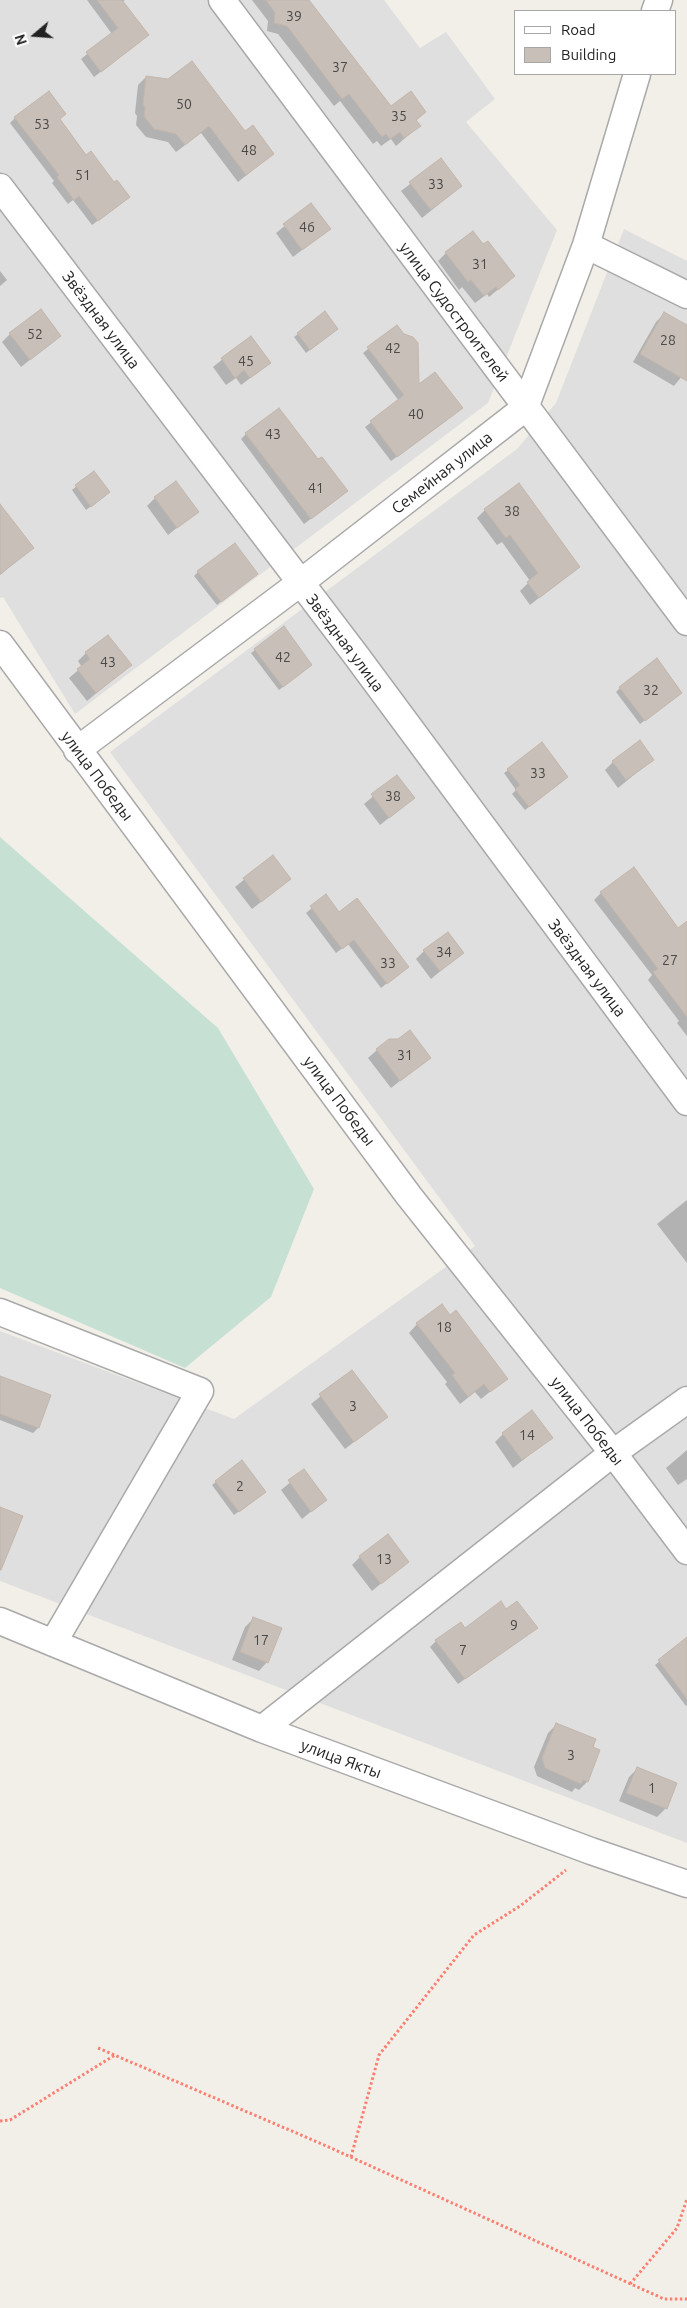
<!DOCTYPE html>
<html>
<head>
<meta charset="utf-8">
<style>
  body { margin:0 }
  #map { position:relative; width:687px; height:2308px; overflow:hidden; background:#f2efe9; font-family:Ubuntu,sans-serif }
  canvas { display:block }
  .legend { position:absolute; left:514px; top:10px; width:162px; height:65px; box-sizing:border-box; background:#fff; border:1px solid #a7a7a7; margin:0; padding:6px 9px; list-style:none; font-size:15px; color:#222 }
  .legend li { display:flex; align-items:center; gap:10px; height:25px }
  .legend b { width:25px; border:1px solid #a7a7a7 }
  .north { position:absolute; left:10px; top:10px; width:50px; height:50px; -webkit-text-stroke:4px #fff; paint-order:stroke; rotate:252deg; font-size:14px; font-weight:700; line-height:20px; text-align:center; color:#222 }
  .north::after { content:''; display:block; margin:auto; width:18px; height:22px; background:#222; clip-path:polygon(50% 0,100% 100%,50% 72%,0 100%) }
</style>
</head>
<body>
<div id="map">
<canvas width="687" height="2308"></canvas>
<ul class="legend">
<li><b style="height:6px;background:#fff"></b>Road</li>
<li><b style="height:14px;background:#c7bfb8"></b>Building</li>
</ul>
<div class="north">N</div>
</div>
<script>
const context = document.querySelector('canvas').getContext('2d');
context.lineJoin = 'round';
function paint(path, color) { context.fillStyle = color; context.fill(path, 'evenodd'); }
const shape = rows => new Path2D(rows.map(r => 'M' + r).join(''));
function strokePath(path, color, width, dash) { context.strokeStyle = color; context.lineWidth = width; context.lineCap = dash ? 'butt' : 'round'; context.setLineDash(dash || []); context.stroke(path); }
function drawText(font, color, halo, rows, align = 'center') {
  context.font = font + ' Ubuntu,sans-serif'; context.lineWidth = 4; context.setLineDash([]); context.textBaseline = 'middle'; context.strokeStyle = halo; context.fillStyle = color; for (const [text, x, y, turn = 0] of rows) {
    context.save(); context.translate(x, y); context.rotate((+turn || 0) * Math.PI / 180); context.textAlign = isNaN(turn) ? turn : align; if (halo) context.strokeText(text, 0, 0); context.fillText(text, 0, 0); context.restore();
  }
}
const residential = shape([
  [0,0,384,0,420,48,446,32,495,99,466,122,557,230,488,403,75,714,3,597,0,598],
  [624,229,687,261,687,1843,0,1581,0,1331,234,1419,475,1246,110,752,517,449,556,403]
]);
const wetland = shape([
  [0,837,218,1028,314,1189,271,1297,185,1368,0,1288]
]);
const shadow = shape([
  [87,0,125,0,122,2,141,41,94,77,81,59,112,34],
  [252,0,308,0,391,107,424,112,416,121,419,126,396,146,391,139,381,146,377,141,373,144,340,101,334,106,278,34,267,31,268,21],
  [146,77,244,132,273,154,238,182,201,133,176,152,168,142,146,137,136,125,137,116,135,113,138,85],
  [15,118,59,120,123,202,92,225,73,200,68,204,52,183,54,181,10,123],
  [441,160,461,186,422,218,401,191],
  [311,205,329,229,293,257,276,233],
  [483,246,514,276,489,297,487,294,475,303,462,287,459,290,438,261,446,253],
  [0,271,7,280,0,286],
  [664,314,687,327,687,370,674,386,633,362,656,322],
  [397,326,418,387,456,413,391,461,365,427,399,401,363,353],
  [333,332,306,353,294,337,298,334],
  [10,334,60,336,21,367,2,342],
  [250,337,270,363,241,385,236,378,226,385,213,367],
  [246,434,341,496,304,524,241,439],
  [94,472,105,496,86,510,72,490],
  [155,498,197,512,168,535,147,506],
  [0,506,33,548,0,575],
  [485,510,578,567,530,605,520,591,530,581,502,542,497,545,477,518],
  [198,572,252,577,217,605,194,576],
  [255,650,307,668,279,690,251,653],
  [86,653,130,665,87,701,69,678,82,667,78,661],
  [620,688,677,696,640,724,616,692],
  [652,760,618,788,605,770,613,762],
  [508,770,563,781,525,810,512,794,516,790,504,773],
  [397,776,414,798,380,825,364,804],
  [273,856,290,879,252,909,235,887],
  [601,893,678,930,687,937,687,1036,677,1023,679,1021,648,980,652,975,594,900],
  [326,896,339,914,407,967,381,988,348,944,336,953,306,913],
  [424,951,462,953,431,979,416,959],
  [377,1050,429,1058,391,1088,368,1058],
  [687,1200,687,1263,657,1224],
  [417,1324,506,1379,481,1399,475,1392,460,1404,445,1384,447,1382,409,1333],
  [352,1371,386,1417,345,1449,311,1404],
  [0,1378,49,1396,38,1428,33,1433,0,1420],
  [503,1434,551,1437,513,1468,495,1442],
  [687,1450,687,1479,678,1485,666,1468],
  [242,1462,260,1496,234,1515,212,1485],
  [304,1471,325,1500,302,1519,281,1490],
  [360,1557,407,1562,372,1591,352,1565],
  [506,1610,536,1628,458,1684,430,1647,436,1641],
  [254,1618,267,1662,259,1671,232,1660,245,1627],
  [687,1639,687,1705,686,1706,655,1665],
  [556,1725,599,1751,587,1782,579,1790,575,1788,572,1792,537,1776,534,1767,548,1733],
  [637,1769,666,1808,657,1817,619,1801,629,1777]
]);
const building = shape([
  [97,0,122,0,149,35,101,72,86,52,118,28,97,0],
  [266,0,309,0,391,106,411,91,426,112,416,120,421,126,404,138,400,132,390,139,386,134,382,137,349,94,342,99,287,26,274,23,275,13,266,0],
  [192,61,245,131,253,125,274,154,246,175,209,126,185,145,176,134,154,129,144,116,145,107,143,104,146,76,168,79,192,61],
  [49,91,66,114,60,119,86,155,91,151,114,182,117,180,130,197,98,221,79,196,74,200,57,177,59,175,14,117,49,91],
  [441,158,462,186,431,210,409,182,441,158],
  [311,203,331,229,302,250,283,224,311,203],
  [473,231,483,244,488,241,515,276,498,290,496,287,484,296,471,280,468,282,445,252,473,231],
  [41,309,61,336,30,360,9,333,41,309],
  [325,311,338,329,310,350,297,333,325,311],
  [664,312,687,325,687,381,640,354,664,312],
  [397,325,404,334,413,337,418,343,419,384,435,372,463,408,397,457,370,421,404,395,367,347,397,325],
  [251,336,271,363,250,378,244,370,235,378,221,358,251,336],
  [279,408,318,459,322,457,348,491,311,519,245,433,279,408],
  [94,471,110,492,91,507,75,485,94,471],
  [176,481,199,512,177,528,154,497,176,481],
  [519,483,580,567,539,598,527,582,538,573,510,535,506,538,484,509,519,483],
  [0,504,34,548,0,574,0,504],
  [235,543,258,574,221,602,197,571,235,543],
  [284,626,312,665,283,687,254,649,284,626],
  [108,635,132,665,96,693,77,669,90,659,85,652,108,635],
  [657,658,682,693,645,721,619,687,657,658],
  [640,740,654,760,626,780,612,761,640,740],
  [542,742,568,777,529,807,515,789,520,785,507,769,542,742],
  [397,775,415,798,389,818,371,794,397,775],
  [273,855,291,879,261,902,243,878,273,855],
  [634,867,678,928,687,921,687,1017,653,972,658,969,600,892,634,867],
  [326,894,339,912,357,898,409,967,387,984,354,940,342,949,310,906,326,894],
  [448,932,464,953,440,971,423,950,448,932],
  [410,1030,431,1058,400,1081,376,1049,389,1039,398,1039,410,1030],
  [442,1304,450,1315,456,1310,508,1379,490,1392,484,1384,468,1397,452,1375,455,1373,416,1323,442,1304],
  [352,1370,388,1417,354,1442,319,1394,352,1370],
  [0,1376,51,1395,39,1428,0,1414,0,1376],
  [532,1410,553,1438,522,1460,502,1433,532,1410],
  [242,1460,266,1492,239,1512,215,1481,242,1460],
  [304,1469,327,1500,311,1512,288,1480,304,1469],
  [0,1507,23,1516,1,1570,0,1570,0,1507],
  [388,1534,409,1562,381,1584,359,1556,388,1534],
  [501,1601,506,1609,517,1601,538,1628,465,1679,435,1640,461,1622,465,1628,501,1601],
  [253,1617,282,1628,268,1663,240,1652,253,1617],
  [687,1637,687,1699,658,1660,687,1637],
  [556,1723,596,1739,593,1747,600,1750,588,1782,583,1780,581,1784,545,1768,542,1758,556,1723],
  [637,1767,677,1783,667,1809,626,1793,637,1767]
]);
const path = shape([
  [98,2048,322,2144,664,2299,687,2299],
  [0,2121,10,2120,115,2055],
  [351,2157,379,2055,474,1935,520,1906,566,1870],
  [630,2284,677,2228,687,2199]
]);
const street = shape([
  [222,0,687,622],
  [655,11,659,0],
  [0,187,355,654,687,1102],
  [586,245,687,295],
  [0,644,409,1196,613,1453,687,1551],
  [77,750,300,583,525,408,586,245,637,74],
  [0,1312,200,1391,53,1643],
  [0,1621,262,1729,591,1851,687,1884],
  [262,1729,613,1453,687,1400]
]);
const numberNames = [
  ["39",294,16],
  ["37",340,67],
  ["50",184,104],
  ["35",399,116],
  ["53",42,124],
  ["48",249,150],
  ["51",83,175],
  ["33",436,184],
  ["46",307,227],
  ["31",480,264],
  ["52",35,334],
  ["28",668,340],
  ["42",393,348],
  ["45",246,361],
  ["40",416,414],
  ["43",273,434],
  ["41",316,488],
  ["38",512,511],
  ["42",283,657],
  ["43",108,662],
  ["32",651,690],
  ["33",538,773],
  ["38",393,796],
  ["34",444,952],
  ["27",670,960],
  ["33",388,963],
  ["31",405,1055],
  ["18",444,1327],
  ["3",353,1406],
  ["14",527,1435],
  ["2",240,1486],
  ["13",384,1559],
  ["9",514,1625],
  ["17",261,1640],
  ["7",463,1650],
  ["3",571,1755],
  ["1",652,1788]
];
const streetNames = [
  ["улица Судостроителей",454,312,53],
  ["Звёздная улица",101,320,53],
  ["Семейная улица",442,473,-38],
  ["Звёздная улица",345,643,53],
  ["улица Победы",97,776,53],
  ["Звёздная улица",587,968,53],
  ["улица Победы",339,1101,53],
  ["улица Победы",587,1421,52],
  ["улица Якты",341,1759,20]
];
paint(residential, '#e0dfdf');
paint(wetland, '#c6e0d4');
paint(shadow, '#0003');
paint(building, '#c7bfb8');
strokePath(building, '#c4b6ab', 1);
strokePath(street, '#a9a9a9', 29);
strokePath(path, '#fa8072', 3, [2.5, 2.5]);
strokePath(street, '#fff', 26);
drawText('14px', '#4b4948', null, numberNames);
drawText('16px', '#222', '#fff', streetNames);
</script>
</body>
</html>
